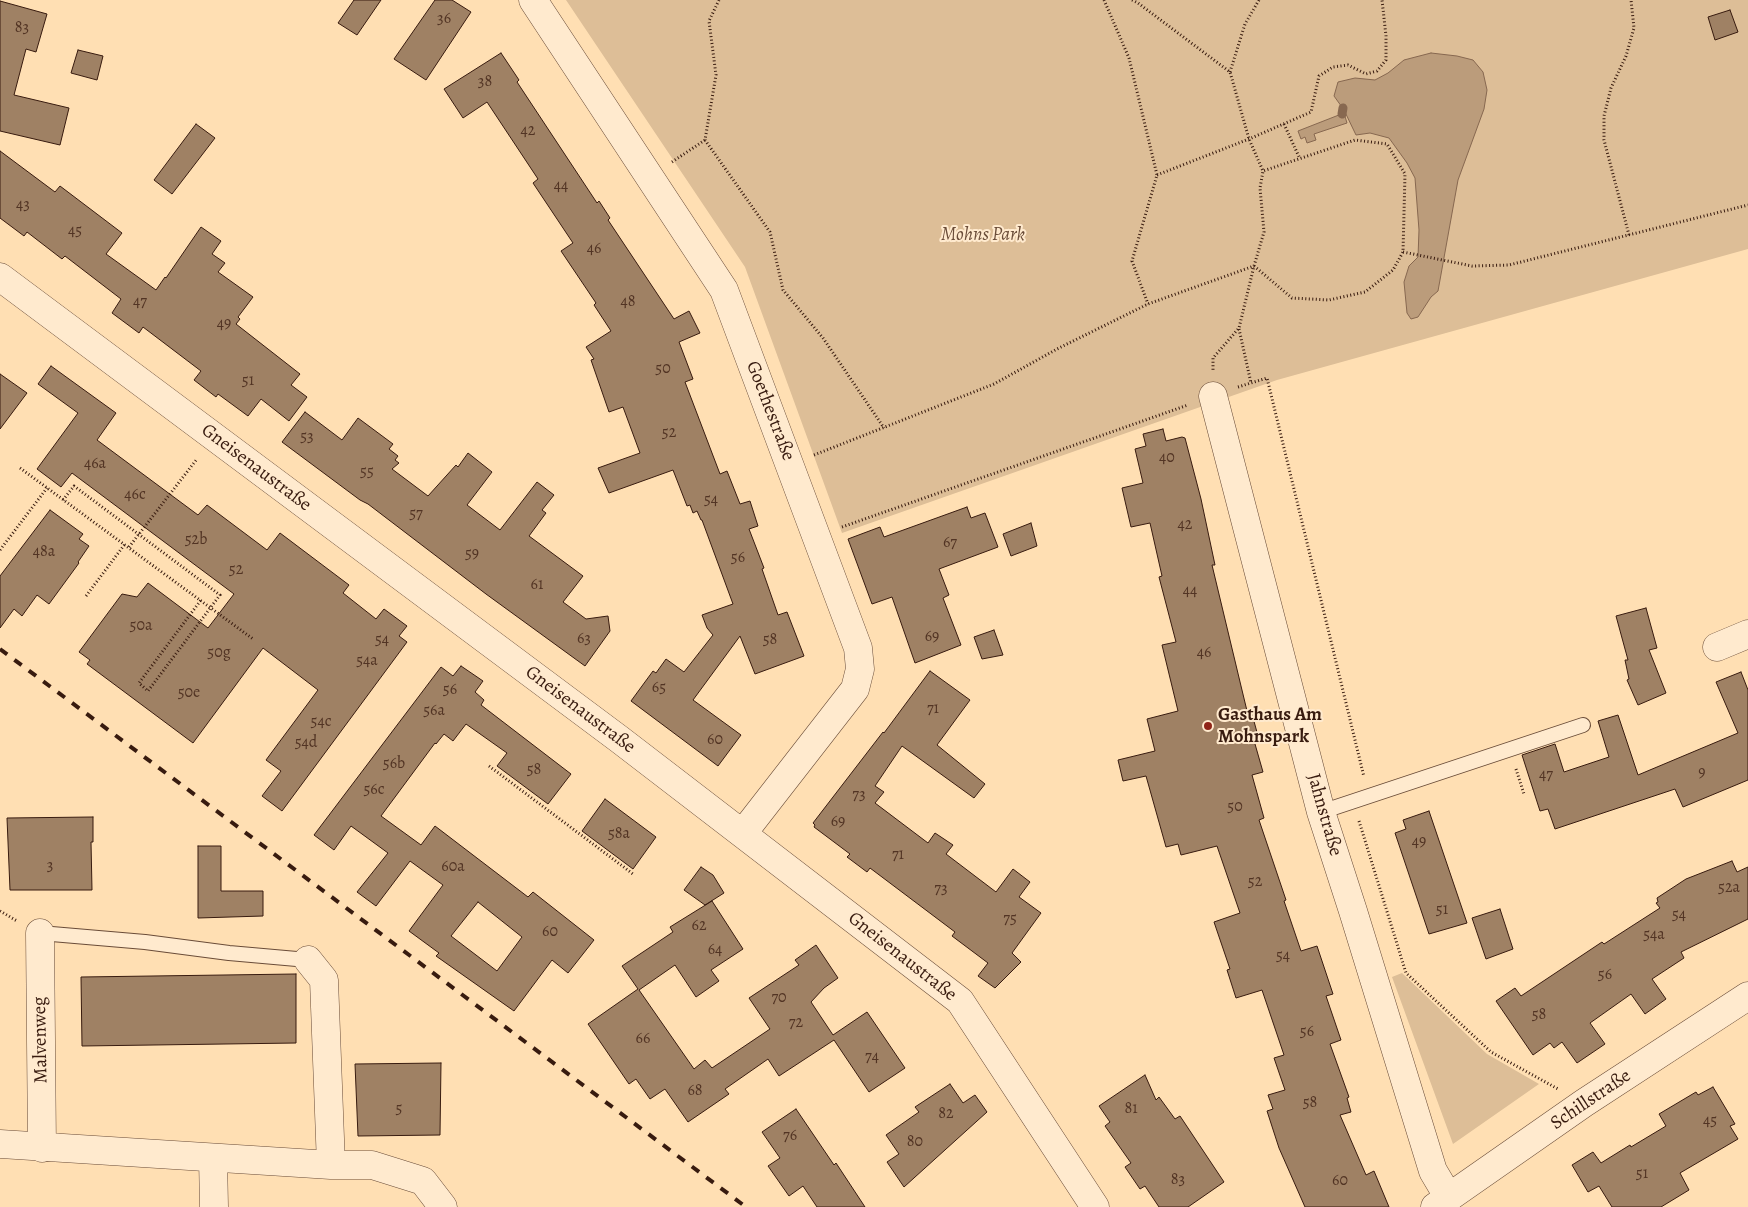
<!DOCTYPE html>
<html>
<head>
<meta charset="utf-8">
<style>
  body { margin:0 }
  canvas { display:block; background:#ffdfb3 }
</style>
</head>
<body>
<canvas width="1748" height="1207"></canvas>
<script>
const context = document.querySelector('canvas').getContext('2d');
context.lineJoin = 'round';
function paint(path, color) { context.fillStyle = color; context.fill(path, 'evenodd'); }
const shape = rows => new Path2D(rows.map(r => 'M' + r).join(''));
function strokePath(path, color, width, dash) { context.strokeStyle = color; context.lineWidth = width; context.lineCap = dash ? 'butt' : 'round'; context.setLineDash(dash || []); context.stroke(path); }
function drawText(font, color, halo, rows, align = 'center') {
  context.font = font + ' Alegreya,serif'; context.lineWidth = 4; context.setLineDash([]); context.textBaseline = 'middle'; context.strokeStyle = halo; context.fillStyle = color; for (const [text, x, y, turn = 0] of rows) {
    context.save(); context.translate(x, y); context.rotate((+turn || 0) * Math.PI / 180); context.textAlign = isNaN(turn) ? turn : align; if (halo) context.strokeText(text, 0, 0); context.fillText(text, 0, 0); context.restore();
  }
}
const green = shape([
  [566,0,1748,0,1748,249,1277,380,842,533,745,267],
  [1402,973,1487,1054,1539,1084,1453,1144,1392,977]
]);
const water = shape([
  [1431,53,1457,56,1473,60,1483,72,1487,90,1484,109,1458,180,1438,291,1431,297,1418,317,1411,319,1407,313,1404,282,1409,266,1418,257,1419,230,1415,178,1407,163,1389,138,1370,133,1356,135,1344,110,1334,96,1338,82,1355,78,1375,80,1388,73,1404,60,1431,53],
  [1344,113,1347,123,1314,134,1316,140,1307,143,1305,137,1301,139,1298,131,1344,113]
]);
const stream = shape([
  [1342,114,1343,108]
]);
const building = shape([
  [354,0,381,0,357,35,338,23,354,0],
  [435,0,452,0,471,12,426,80,394,59,435,0],
  [0,1,47,14,36,52,26,49,14,95,69,108,60,145,0,131,0,1],
  [1730,10,1738,32,1715,40,1708,17,1730,10],
  [78,50,103,56,97,80,71,73,78,50],
  [501,53,519,80,517,82,597,203,599,201,610,218,608,220,674,319,689,311,700,333,679,342,693,379,685,382,720,474,727,471,740,504,750,501,758,526,749,529,764,568,762,569,778,615,787,612,804,656,755,674,740,636,693,700,741,735,718,766,631,701,653,671,656,673,666,659,684,672,713,635,707,628,702,615,733,604,702,520,701,520,697,511,693,513,690,505,687,506,673,470,609,493,598,468,640,453,623,407,609,412,591,360,594,359,586,347,611,331,594,305,596,303,561,251,573,243,533,183,538,179,487,102,463,118,444,89,501,53],
  [196,124,215,138,172,194,154,180,196,124],
  [0,151,55,192,60,186,122,233,106,254,156,290,165,277,166,278,201,227,221,241,212,254,225,263,218,272,253,297,238,317,240,319,236,324,300,374,291,385,307,397,289,421,261,399,248,416,218,394,216,397,194,380,201,371,143,327,139,333,112,313,121,299,65,256,62,259,27,232,24,236,0,218,0,151],
  [51,366,116,413,97,440,198,515,207,505,267,550,280,533,349,585,343,593,376,619,384,609,407,626,399,636,407,642,282,811,262,796,281,771,266,760,318,690,263,648,193,743,87,664,90,660,79,652,122,594,137,597,148,583,208,628,234,594,72,473,61,487,37,469,78,413,38,384,51,366],
  [0,374,27,393,0,429,0,374],
  [305,412,342,440,358,418,393,444,389,449,398,456,395,460,399,463,392,469,428,496,456,465,458,467,468,453,492,472,467,505,500,530,537,482,554,495,542,510,546,513,529,536,583,576,563,602,586,619,608,616,610,631,585,666,486,594,368,504,360,500,282,442,305,412],
  [1163,429,1166,441,1182,437,1185,438,1201,499,1215,565,1212,565,1241,686,1248,715,1252,714,1258,736,1253,737,1263,772,1252,775,1264,818,1259,820,1286,900,1284,901,1301,951,1317,946,1333,994,1326,996,1341,1040,1330,1044,1349,1097,1347,1098,1351,1112,1340,1115,1366,1175,1374,1171,1389,1207,1305,1207,1279,1148,1267,1111,1273,1109,1268,1095,1285,1090,1274,1058,1284,1055,1262,990,1236,998,1227,970,1230,969,1214,922,1240,913,1217,846,1181,855,1178,844,1166,847,1146,776,1123,781,1118,760,1155,751,1147,719,1178,711,1162,645,1176,642,1159,577,1162,576,1150,523,1131,527,1122,488,1143,483,1135,449,1146,446,1143,434,1163,429],
  [967,507,971,518,985,513,998,547,939,569,949,595,943,598,961,645,915,663,892,597,872,604,848,539,880,527,884,537,967,507],
  [50,510,83,534,79,539,89,546,78,562,79,563,49,604,37,595,22,616,14,609,0,628,0,576,50,510],
  [1031,523,1037,546,1011,556,1003,534,1031,523],
  [1646,608,1657,648,1649,650,1666,693,1638,705,1627,680,1629,679,1625,660,1628,660,1616,616,1646,608],
  [994,630,1003,655,982,659,974,637,994,630],
  [461,666,483,681,475,692,484,700,481,705,571,774,548,804,497,766,507,753,466,724,453,741,444,734,436,744,435,743,381,816,421,845,435,826,528,897,533,892,594,940,568,973,552,960,514,1011,436,956,439,953,409,931,443,885,410,861,376,906,357,892,388,853,351,826,334,850,314,835,441,667,453,676,461,666],
  [478,902,522,937,497,971,451,936,478,902],
  [930,671,970,700,937,745,985,784,974,798,902,746,875,786,884,792,875,803,928,843,935,833,953,845,946,854,996,892,1013,869,1030,882,1019,897,1041,913,1012,953,1021,962,995,988,978,976,988,963,952,936,955,932,870,868,867,872,847,857,850,854,814,827,815,825,813,823,883,732,884,733,930,671],
  [1741,672,1748,690,1748,780,1683,807,1675,789,1555,829,1548,809,1540,811,1522,755,1555,744,1564,772,1609,757,1598,721,1618,715,1638,775,1738,733,1716,682,1741,672],
  [605,799,656,837,633,869,582,831,605,799],
  [1429,811,1467,923,1429,934,1395,833,1406,829,1403,820,1429,811],
  [93,817,93,842,91,842,92,890,10,890,7,818,93,817],
  [198,846,221,846,221,891,263,891,263,916,198,918,198,846],
  [1732,861,1737,872,1748,867,1748,919,1681,952,1684,958,1652,979,1666,999,1645,1014,1631,994,1590,1023,1605,1044,1577,1063,1562,1042,1554,1048,1550,1043,1533,1055,1496,1001,1515,988,1521,996,1602,942,1604,944,1660,908,1656,903,1658,902,1657,898,1686,879,1732,861],
  [701,867,713,875,724,893,705,905,684,890,701,867],
  [712,901,743,949,711,970,719,981,696,997,675,965,639,990,694,1069,705,1060,712,1068,770,1029,749,998,799,965,795,960,816,945,838,978,824,988,811,1002,833,1035,867,1012,905,1068,869,1092,834,1040,779,1076,768,1059,725,1089,729,1094,688,1122,665,1089,650,1099,636,1079,629,1084,588,1024,638,989,622,966,673,932,670,927,712,901],
  [1500,909,1513,949,1486,959,1472,918,1500,909],
  [296,974,296,1043,82,1046,81,977,296,974],
  [441,1063,440,1135,358,1136,355,1064,441,1063],
  [1145,1075,1156,1100,1159,1097,1175,1119,1180,1116,1224,1182,1188,1207,1159,1207,1145,1186,1140,1189,1125,1167,1131,1163,1105,1126,1110,1122,1099,1106,1145,1075],
  [950,1084,963,1103,975,1095,987,1112,904,1187,887,1162,899,1154,886,1135,919,1112,915,1107,950,1084],
  [1713,1087,1735,1124,1730,1126,1738,1139,1680,1173,1689,1190,1661,1207,1612,1207,1599,1186,1588,1192,1572,1165,1593,1152,1601,1163,1630,1145,1631,1147,1666,1126,1659,1114,1696,1092,1698,1095,1713,1087],
  [796,1109,834,1165,836,1163,865,1207,817,1207,803,1186,789,1196,768,1166,780,1158,762,1132,796,1109]
]);
const path = shape([
  [719,0,709,21,716,75,705,140,770,232,783,290,823,338,884,428],
  [1104,0,1129,58,1157,175,1132,261,1148,304],
  [1132,0,1138,3,1230,72,1249,139,1263,171,1260,188,1264,232,1254,266,1239,328,1213,358,1213,370],
  [1230,72,1245,24,1259,0],
  [1284,124,1300,159],
  [672,162,705,140],
  [1157,175,1249,139,1311,112,1319,76,1333,67,1348,65,1366,74,1377,71,1386,60,1386,36,1382,0],
  [1629,235,1604,140,1604,116,1611,88,1626,56,1634,28,1631,0],
  [1403,252,1472,266,1509,265,1748,205],
  [1254,266,1292,298,1329,300,1365,292,1393,270,1403,252,1405,174,1387,144,1355,140,1263,171],
  [1239,329,1251,383],
  [1238,387,1267,378,1364,777],
  [814,455,994,384,1057,349,1148,304,1254,266],
  [20,468,253,639],
  [63,500,74,486,220,595,148,691,139,683,201,600],
  [842,527,1188,405],
  [129,547,197,459],
  [0,550,47,488],
  [86,596,125,544],
  [489,766,633,874],
  [1516,769,1524,794],
  [1359,821,1406,973,1491,1052,1558,1089],
  [0,911,17,921]
]);
const lane = shape([
  [1321,812,1583,725],
  [40,933,145,942,229,953,308,960]
]);
const street = shape([
  [533,0,724,290,858,648,860,669,855,689,743,833],
  [0,277,619,739,960,1001,1095,1207],
  [1213,396,1321,812,1353,911,1433,1171,1449,1198],
  [1717,647,1748,634],
  [40,933,42,1148],
  [308,960,324,980,331,1165],
  [0,1144,331,1165,372,1165,423,1181,443,1207],
  [213,1158,214,1207],
  [1435,1207,1584,1103,1748,996]
]);
const rail = shape([
  [0,649,746,1207]
]);
const markers = [
  [1208,726,5,"#8f2418"]
];
const numberNames = [
  ["36",444,19],
  ["83",22,28],
  ["38",485,82],
  ["42",528,131],
  ["44",561,186],
  ["43",23,205],
  ["45",75,231],
  ["46",594,249],
  ["47",140,302],
  ["48",628,302],
  ["49",224,324],
  ["50",663,369],
  ["51",248,381],
  ["52",669,433],
  ["53",307,437],
  ["40",1167,458],
  ["46a",95,464],
  ["55",367,472],
  ["46c",135,495],
  ["54",711,500],
  ["57",416,514],
  ["42",1185,525],
  ["52b",196,540],
  ["67",950,543],
  ["48a",44,552],
  ["59",472,554],
  ["56",738,558],
  ["52",236,570],
  ["61",537,585],
  ["44",1190,591],
  ["50a",141,626],
  ["69",932,637],
  ["63",584,639],
  ["54",382,640],
  ["58",770,640],
  ["50g",219,653],
  ["46",1204,653],
  ["54a",367,661],
  ["65",659,688],
  ["56",450,690],
  ["50e",189,693],
  ["71",933,709],
  ["56a",434,711],
  ["54c",321,722],
  ["60",715,740],
  ["54d",306,743],
  ["56b",394,764],
  ["58",534,770],
  ["9",1702,773],
  ["47",1546,775],
  ["56c",374,790],
  ["73",859,795],
  ["50",1235,807],
  ["69",838,822],
  ["58a",619,834],
  ["49",1419,842],
  ["71",898,855],
  ["3",50,866],
  ["60a",453,867],
  ["52",1255,882],
  ["52a",1729,888],
  ["73",941,889],
  ["51",1442,910],
  ["54",1679,915],
  ["75",1010,919],
  ["62",699,926],
  ["60",550,932],
  ["54a",1654,935],
  ["64",715,950],
  ["54",1283,956],
  ["56",1605,975],
  ["70",779,998],
  ["58",1539,1015],
  ["72",796,1023],
  ["56",1307,1032],
  ["66",643,1039],
  ["74",872,1057],
  ["68",695,1091],
  ["58",1310,1103],
  ["5",399,1109],
  ["81",1131,1109],
  ["82",946,1114],
  ["45",1710,1121],
  ["76",790,1136],
  ["80",915,1142],
  ["51",1642,1174],
  ["83",1178,1180],
  ["60",1340,1181]
];
const parkNames = [
  ["Mohns Park",983,235]
];
const streetNames = [
  ["Goethestraße",770,411,69],
  ["Gneisenaustraße",256,468,37],
  ["Gneisenaustraße",580,710,37],
  ["Jahnstraße",1324,815,74],
  ["Gneisenaustraße",902,957,38],
  ["Malvenweg",41,1040,-91],
  ["Schillstraße",1591,1100,-34]
];
const poiNames = [
  ["Gasthaus Am",1218,715],
  ["Mohnspark",1218,737]
];
paint(green, '#ddbe97');
paint(water, '#bb9c7b');
strokePath(water, '#876850', 1);
strokePath(stream, '#876850', 9);
paint(building, '#9f8164');
strokePath(building, '#381b0f', 1);
strokePath(lane, '#6a4c38', 16);
strokePath(street, '#6a4c38', 29);
strokePath(path, '#381b0f', 3, [1, 2.5]);
strokePath(lane, '#ffeace', 14);
strokePath(street, '#ffeace', 28);
strokePath(rail, '#381b0f', 4, [9, 9]);
for (const [x, y, r, color] of markers) { const dot = new Path2D(); dot.arc(x, y, r, 0, 2 * Math.PI); context.fillStyle = color; context.fill(dot); strokePath(dot, '#ffeace', 2); }
drawText('16px', '#523424', null, numberNames);
drawText('italic 19px', '#6a4c38', '#ffeace', parkNames);
drawText('19px', '#381b0f', '#ffeace', streetNames);
drawText('bold 19px', '#381b0f', '#ffeace', poiNames, 'left');
</script>
</body>
</html>
